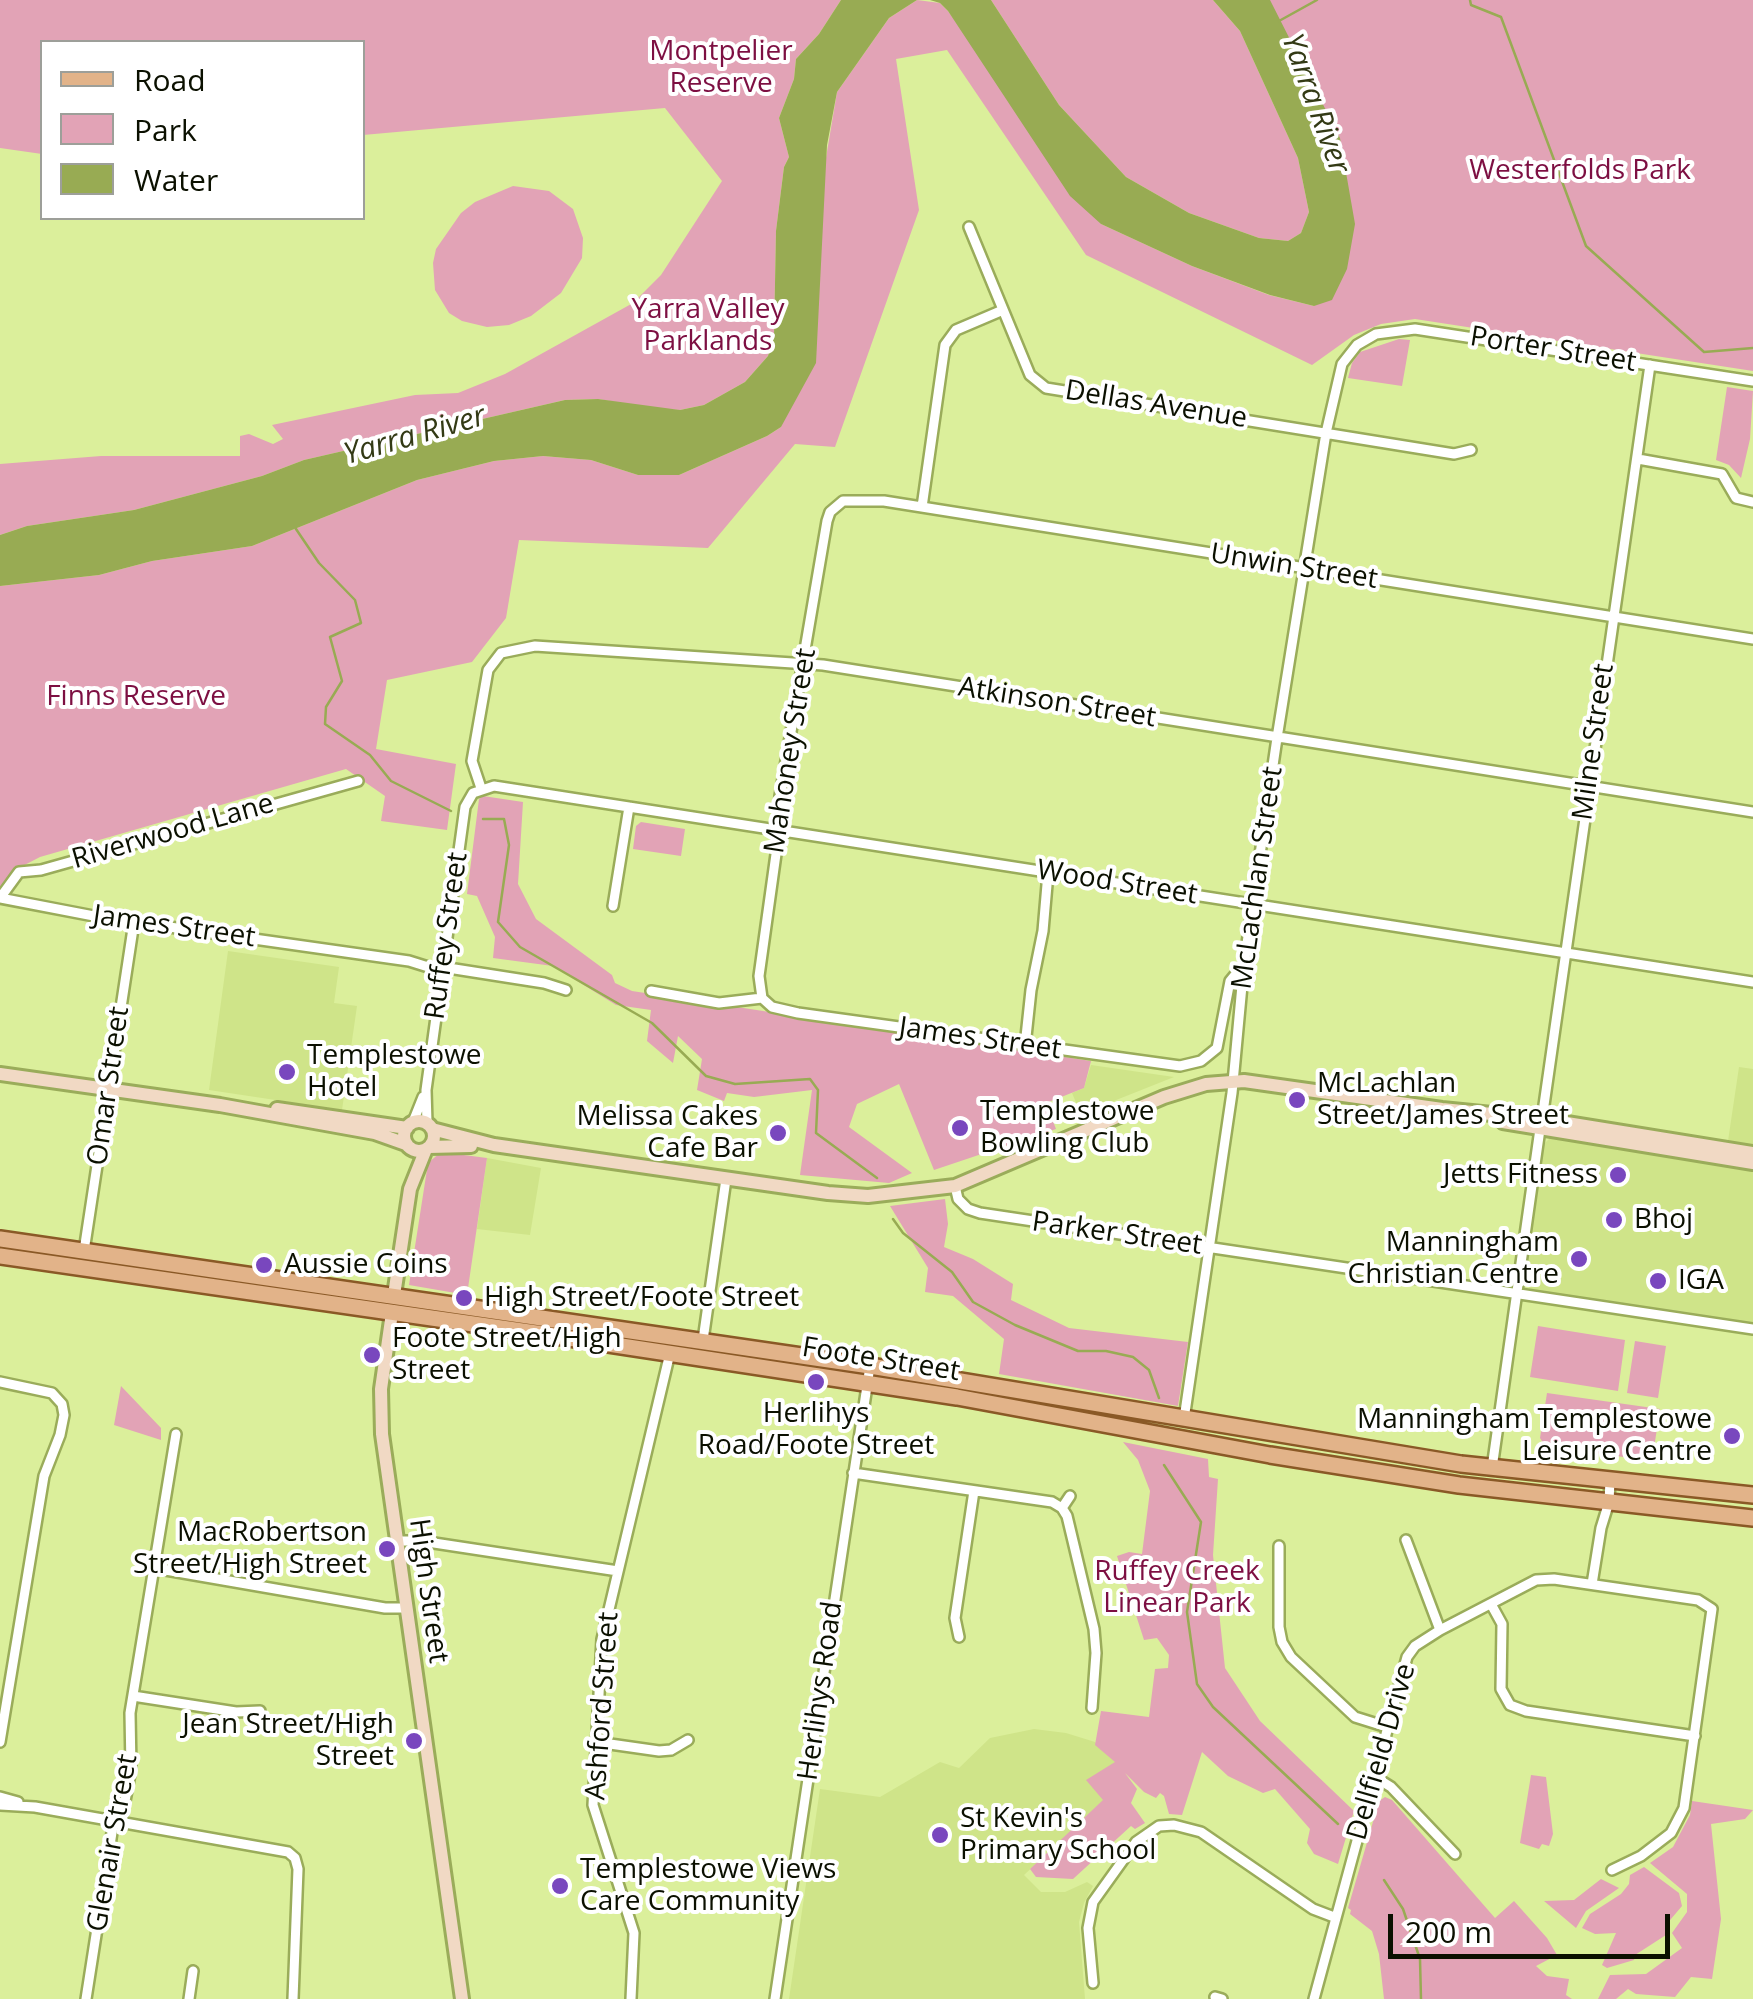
<!DOCTYPE html>
<html>
<head>
<meta charset="utf-8">
<style>
  body { margin:0 }
  #map { position:relative; width:1753px; height:1999px; overflow:hidden; background:#dbef9b; font-family:"Open Sans",sans-serif }
  canvas { display:block }
  .legend { position:absolute; left:40px; top:40px; width:325px; height:180px; box-sizing:border-box; background:#fff; border:2px solid #9d9f99; margin:0; padding:12px 18px; list-style:none; font-size:30px; color:#0b1000 }
  .legend li { display:flex; align-items:center; gap:20px; height:50px }
  .legend b { width:50px; border:2px solid #9d9f99 }
  .scale { position:absolute; left:1388px; top:1914px; width:282px; height:45px; box-sizing:border-box; border:5px solid #0b1000; border-top:0; padding-left:12px; font-size:30px; line-height:35px; white-space:nowrap; color:#0b1000; -webkit-text-stroke:8px #fff; paint-order:stroke }
</style>
</head>
<body>
<div id="map">
<canvas width="1753" height="1999"></canvas>
<ul class="legend">
<li><b style="height:12px;background:#e2b389"></b>Road</li>
<li><b style="height:28px;background:#e2a3b6"></b>Park</li>
<li><b style="height:28px;background:#98ab53"></b>Water</li>
</ul>
<div class="scale">200 m</div>
</div>
<script>
const context = document.querySelector('canvas').getContext('2d');
context.lineJoin = 'round';
function paint(path, color) { context.fillStyle = color; context.fill(path, 'evenodd'); }
const shape = rows => new Path2D(rows.map(r => 'M' + r).join(''));
function strokePath(path, color, width, dash) { context.strokeStyle = color; context.lineWidth = width; context.lineCap = dash ? 'butt' : 'round'; context.setLineDash(dash || []); context.stroke(path); }
function drawText(font, color, halo, rows, align = 'center') {
  context.font = font + ' "Open Sans",sans-serif'; context.lineWidth = 8; context.setLineDash([]); context.textBaseline = 'middle'; context.strokeStyle = halo; context.fillStyle = color; for (const [text, x, y, turn = 0] of rows) {
    context.save(); context.translate(x, y); context.rotate((+turn || 0) * Math.PI / 180); context.textAlign = isNaN(turn) ? turn : align; if (halo) context.strokeText(text, 0, 0); context.fillText(text, 0, 0); context.restore();
  }
}
const built = shape([
  [228,951,339,967,334,1003,357,1006,342,1110,209,1090],
  [1091,1065,1174,1077,1081,1114,1072,1093,1084,1088],
  [1739,1067,1753,1069,1753,1145,1728,1141],
  [1552,1136,1753,1166,1753,1323,1530,1290,1525,1275,1542,1152,1544,1144],
  [487,1158,541,1168,530,1235,477,1229],
  [1034,1729,1066,1733,1095,1742,1116,1762,1104,1800,1024,1875,1041,1892,1065,1892,1087,1882,1093,1886,1084,1903,1079,1922,1085,1999,789,1999,820,1789,880,1797,940,1762,959,1768,990,1738]
]);
const green = shape([
  [0,0,841,0,819,34,796,59,794,79,779,118,789,157,784,167,776,231,774,336,768,356,745,382,704,405,680,410,656,409,598,399,565,400,304,460,262,476,134,510,27,526,0,535,0,464,101,456,240,456,240,436,249,434,273,444,283,439,272,425,415,395,458,393,505,374,633,303,661,275,722,181,665,108,363,135,362,42,42,42,42,154,0,148],
  [917,0,940,3,948,11,1101,224,1192,266,1269,295,1314,306,1346,255,1267,0,1753,0,1753,371,1415,319,1381,324,1354,335,1312,365,1086,255,947,50,896,59,919,210,835,447,795,444,708,548,519,540,506,618,472,662,387,680,376,749,456,764,447,830,381,821,385,796,346,769,40,857,11,872,0,888,0,586,99,575,152,561,252,546,417,480,494,461,543,456,591,460,638,475,679,475,767,436,781,427,837,92,889,18],
  [991,0,1213,0,1240,31,1298,158,1309,212,1301,233,1288,241,1259,238,1189,213,1126,177,1059,105],
  [513,186,549,191,573,209,583,238,582,258,561,293,531,316,509,325,487,327,462,321,449,313,435,290,433,263,436,249,461,213,475,202],
  [1399,339,1410,340,1402,386,1348,378,1352,363,1360,352],
  [1727,387,1753,391,1750,439,1741,478,1729,465,1716,460],
  [483,796,523,802,518,884,536,919,612,975,615,983,632,991,1091,1061,1084,1088,1046,1103,1056,1129,934,1170,899,1084,857,1104,849,1127,912,1173,889,1183,800,1175,812,1090,754,1097,727,1093,724,1101,697,1090,702,1059,678,1036,673,1063,647,1041,651,1010,616,1005,553,966,493,958,495,937,477,896,467,894,479,799],
  [641,822,685,829,681,856,633,849,636,826],
  [441,1152,487,1158,467,1295,409,1285,428,1163],
  [945,1199,948,1224,944,1247,973,1259,1013,1284,1011,1300,1069,1328,1188,1342,1178,1406,999,1374,1004,1339,953,1296,925,1292,928,1268,890,1206],
  [1538,1326,1625,1340,1618,1391,1530,1377],
  [1635,1341,1666,1346,1658,1398,1627,1393],
  [121,1386,161,1428,161,1440,114,1425],
  [1547,1393,1660,1409,1652,1461,1545,1446,1540,1438],
  [1123,1442,1208,1459,1209,1477,1218,1479,1213,1555,1225,1668,1260,1721,1354,1811,1338,1864,1314,1854,1307,1843,1310,1829,1275,1789,1263,1793,1228,1776,1202,1752,1182,1815,1169,1814,1164,1796,1160,1793,1156,1798,1144,1792,1125,1773,1137,1789,1131,1803,1145,1823,1135,1829,1131,1826,1073,1879,1036,1877,1030,1869,1103,1800,1086,1780,1115,1762,1095,1745,1101,1711,1149,1717,1155,1669,1168,1668,1169,1655,1157,1638,1144,1640,1117,1556,1129,1552,1142,1554,1150,1491,1138,1460],
  [1531,1775,1546,1777,1553,1834,1549,1846,1542,1844,1539,1849,1520,1843],
  [1385,1797,1392,1800,1495,1918,1514,1901,1547,1938,1557,1955,1536,1966,1547,1976,1569,1979,1566,1995,1572,1999,1384,1999,1379,1954,1372,1931,1350,1914,1351,1910,1348,1908,1379,1801],
  [1692,1801,1753,1810,1745,1819,1711,1824,1721,1919,1712,1979,1691,1977,1675,1997,1636,1994,1628,1989,1616,1999,1598,1999,1610,1975,1646,1974,1682,1948,1672,1933,1687,1912,1687,1894,1650,1863,1673,1847,1690,1815],
  [1644,1867,1679,1893,1682,1906,1665,1926,1666,1935,1635,1955,1634,1960,1607,1968,1602,1965,1616,1933,1595,1934,1582,1928,1590,1914,1621,1894,1629,1884,1630,1875],
  [1601,1879,1619,1888,1586,1911,1576,1928,1544,1901,1574,1900]
]);
const water = shape([
  [841,0,917,0,889,18,837,92,827,145,816,363,781,427,767,436,679,475,638,475,591,460,543,456,494,461,417,480,252,546,152,561,99,575,0,586,0,535,27,526,134,510,262,476,304,460,565,400,598,399,680,410,704,405,745,382,768,356,774,336,776,231,784,167,789,157,779,118,794,79,796,59,819,34],
  [930,0,991,0,1059,105,1126,177,1189,213,1259,238,1288,241,1301,233,1309,212,1298,158,1240,31,1213,0,1270,0,1340,138,1355,224,1347,269,1332,300,1314,306,1270,295,1192,266,1101,224,1070,196,948,11,940,3]
]);
const stream = shape([
  [1470,0,1471,5,1501,17,1586,246,1704,352,1753,348],
  [1279,21,1317,0],
  [296,529,319,563,355,600,361,623,330,637,342,681,326,707,325,724,370,755,391,781,451,811],
  [483,819,504,819,509,845,498,922,520,947,652,1023,706,1076,735,1084,810,1079,818,1090,816,1133,877,1178],
  [893,1219,903,1233,952,1272,973,1302,1015,1325,1078,1351,1106,1351,1133,1357,1149,1370,1159,1398],
  [1164,1465,1201,1522,1187,1612,1197,1684,1213,1707,1338,1824],
  [1384,1880,1403,1909,1420,1959,1421,1999]
]);
const minor = shape([
  [969,227,1030,375,1046,388,1454,454,1471,450],
  [1638,459,1722,474,1736,498,1753,502],
  [922,507,945,345,956,330,1003,310],
  [481,788,472,761,488,670,501,653,535,646,823,665,1753,812],
  [0,898,99,917,409,961,441,971],
  [0,898,19,872,41,870,358,781],
  [613,906,629,807],
  [442,967,544,983,566,990],
  [651,991,719,1003,762,998,772,1007,798,1013,1180,1066,1201,1061,1217,1048,1230,981,1244,964],
  [762,998,759,976,777,847,780,796,827,521,830,512,843,501,884,501,1753,639],
  [1025,1046,1031,990,1043,931,1048,873],
  [1542,1119,1650,365],
  [413,1122,423,1097],
  [427,1123,426,1090,465,807,473,793,494,786,1753,982],
  [955,1186,958,1199,968,1209,980,1213,1753,1329],
  [84,1251,134,922],
  [703,1340,726,1179],
  [0,1382,52,1393,62,1404,64,1415,60,1435,44,1476,0,1742],
  [1184,1419,1232,1093,1244,964,1277,738,1326,433,1342,364,1357,345,1376,334,1415,329,1753,381],
  [1492,1468,1540,1129],
  [853,1473,1052,1502,1062,1508,1070,1496],
  [1062,1508,1067,1516,1094,1629,1096,1653,1092,1708],
  [1406,1540,1440,1630],
  [397,1541,421,1541,618,1571],
  [1279,1546,1279,1627,1282,1642,1291,1657,1355,1717,1387,1727],
  [154,1568,385,1608,406,1608],
  [1592,1584,1601,1528,1609,1502,1610,1480],
  [1491,1604,1502,1624,1501,1689,1510,1705,1526,1711,1695,1736],
  [959,1637,955,1618,974,1491],
  [133,1696,236,1712,260,1711],
  [596,1742,659,1751,671,1750,688,1740],
  [1375,1777,1391,1787,1455,1854],
  [0,1797,18,1802],
  [0,1805,35,1807,288,1852,295,1858,298,1869,293,1999],
  [1093,1983,1088,1928,1093,1902,1136,1842,1159,1826,1174,1825,1201,1832,1313,1909,1334,1917],
  [1215,1997,1222,1999],
  [86,1999,113,1826,122,1817,131,1769,130,1713,176,1434],
  [189,1999,193,1971],
  [631,1999,634,1933,593,1805,602,1639,670,1353],
  [775,1999,870,1366],
  [1314,1999,1407,1657,1415,1646,1440,1630,1536,1580,1554,1579,1698,1600,1712,1609,1684,1808,1671,1833,1641,1856,1612,1870]
]);
const secondary = shape([
  [0,1074,220,1105,375,1133,406,1144],
  [277,1109,407,1128],
  '404 1136a15 15 0 1 1 30 0a15 15 0 1 1-30 0Z',
  [1503,1122,1753,1163],
  [432,1129,494,1145,828,1193,868,1196,955,1186,1164,1097,1206,1084,1244,1081,1442,1109,1542,1119,1753,1153],
  [429,1147,471,1146],
  [394,1295,410,1189,426,1149],
  [392,1313,381,1389,382,1434,462,1999]
]);
const primary = shape([
  [0,1239,870,1366,1461,1464,1753,1495],
  [0,1256,536,1333,957,1397,1270,1455,1459,1485,1753,1518]
]);
const markers = [
  [287,1072,10,"#7947be"],
  [1297,1100,10,"#7947be"],
  [960,1128,10,"#7947be"],
  [778,1133,10,"#7947be"],
  [1618,1175,10,"#7947be"],
  [1614,1220,10,"#7947be"],
  [1579,1259,10,"#7947be"],
  [264,1265,10,"#7947be"],
  [1658,1281,10,"#7947be"],
  [464,1298,10,"#7947be"],
  [372,1355,10,"#7947be"],
  [816,1382,10,"#7947be"],
  [1732,1436,10,"#7947be"],
  [387,1549,10,"#7947be"],
  [414,1741,10,"#7947be"],
  [940,1835,10,"#7947be"],
  [560,1886,10,"#7947be"]
];
const parkNames = [
  ["Montpelier",721,52],
  ["Reserve",721,84],
  ["Westerfolds Park",1580,171],
  ["Yarra Valley",708,310],
  ["Parklands",708,342],
  ["Finns Reserve",136,697],
  ["Ruffey Creek",1177,1572],
  ["Linear Park",1177,1604]
];
const streetNames = [
  ["Porter Street",1553,350,9],
  ["Dellas Avenue",1156,405,9],
  ["Unwin Street",1294,567,9],
  ["Atkinson Street",1057,703,9],
  ["Milne Street",1594,742,-82],
  ["Mahoney Street",791,751,-81],
  ["Riverwood Lane",173,832,-16],
  ["McLachlan Street",1258,878,-82],
  ["Wood Street",1117,883,9],
  ["James Street",174,927,8],
  ["Ruffey Street",447,936,-82],
  ["James Street",980,1039,8],
  ["Omar Street",109,1086,-82],
  ["Parker Street",1117,1234,8],
  ["Foote Street",881,1360,9],
  ["High Street",428,1591,82],
  ["Herlihys Road",821,1691,-82],
  ["Ashford Street",603,1706,-86],
  ["Dellfield Drive",1382,1752,-74],
  ["Glenair Street",113,1843,-80]
];
const poiNames = [
  ["Templestowe",307,1056],
  ["Hotel",307,1088],
  ["McLachlan",1317,1084],
  ["Street/James Street",1317,1116],
  ["Templestowe",980,1112],
  ["Bowling Club",980,1144],
  ["Melissa Cakes",758,1117,"right"],
  ["Cafe Bar",758,1149,"right"],
  ["Jetts Fitness",1598,1175,"right"],
  ["Bhoj",1634,1220],
  ["Manningham",1559,1243,"right"],
  ["Christian Centre",1559,1275,"right"],
  ["Aussie Coins",284,1265],
  ["IGA",1678,1281],
  ["High Street/Foote Street",484,1298],
  ["Foote Street/High",392,1339],
  ["Street",392,1371],
  ["Herlihys",816,1414,"center"],
  ["Road/Foote Street",816,1446,"center"],
  ["Manningham Templestowe",1712,1420,"right"],
  ["Leisure Centre",1712,1452,"right"],
  ["MacRobertson",367,1533,"right"],
  ["Street/High Street",367,1565,"right"],
  ["Jean Street/High",394,1725,"right"],
  ["Street",394,1757,"right"],
  ["St Kevin's",960,1819],
  ["Primary School",960,1851],
  ["Templestowe Views",580,1870],
  ["Care Community",580,1902]
];
const waterNames = [
  ["Yarra River",1315,104,70],
  ["Yarra River",415,436,-16]
];
paint(built, '#cfe489');
paint(green, '#e2a3b6');
paint(water, '#98ab53');
strokePath(stream, '#98ab53', 2.5);
strokePath(minor, '#9aac5a', 14);
strokePath(secondary, '#9aac5a', 18);
strokePath(primary, '#8a5926', 20);
strokePath(minor, '#fff', 9);
strokePath(secondary, '#f1d9c4', 12);
strokePath(primary, '#e2b389', 15);
for (const [x, y, r, color] of markers) { const dot = new Path2D(); dot.arc(x, y, r, 0, 2 * Math.PI); context.fillStyle = color; context.fill(dot); strokePath(dot, '#fff', 4); }
drawText('28px', '#7d0f42', '#fff', parkNames);
drawText('28px', '#0b1000', '#fff', streetNames);
drawText('28px', '#0b1000', '#fff', poiNames, 'left');
drawText('italic 30px', '#333a15', '#fff', waterNames);
</script>
</body>
</html>
